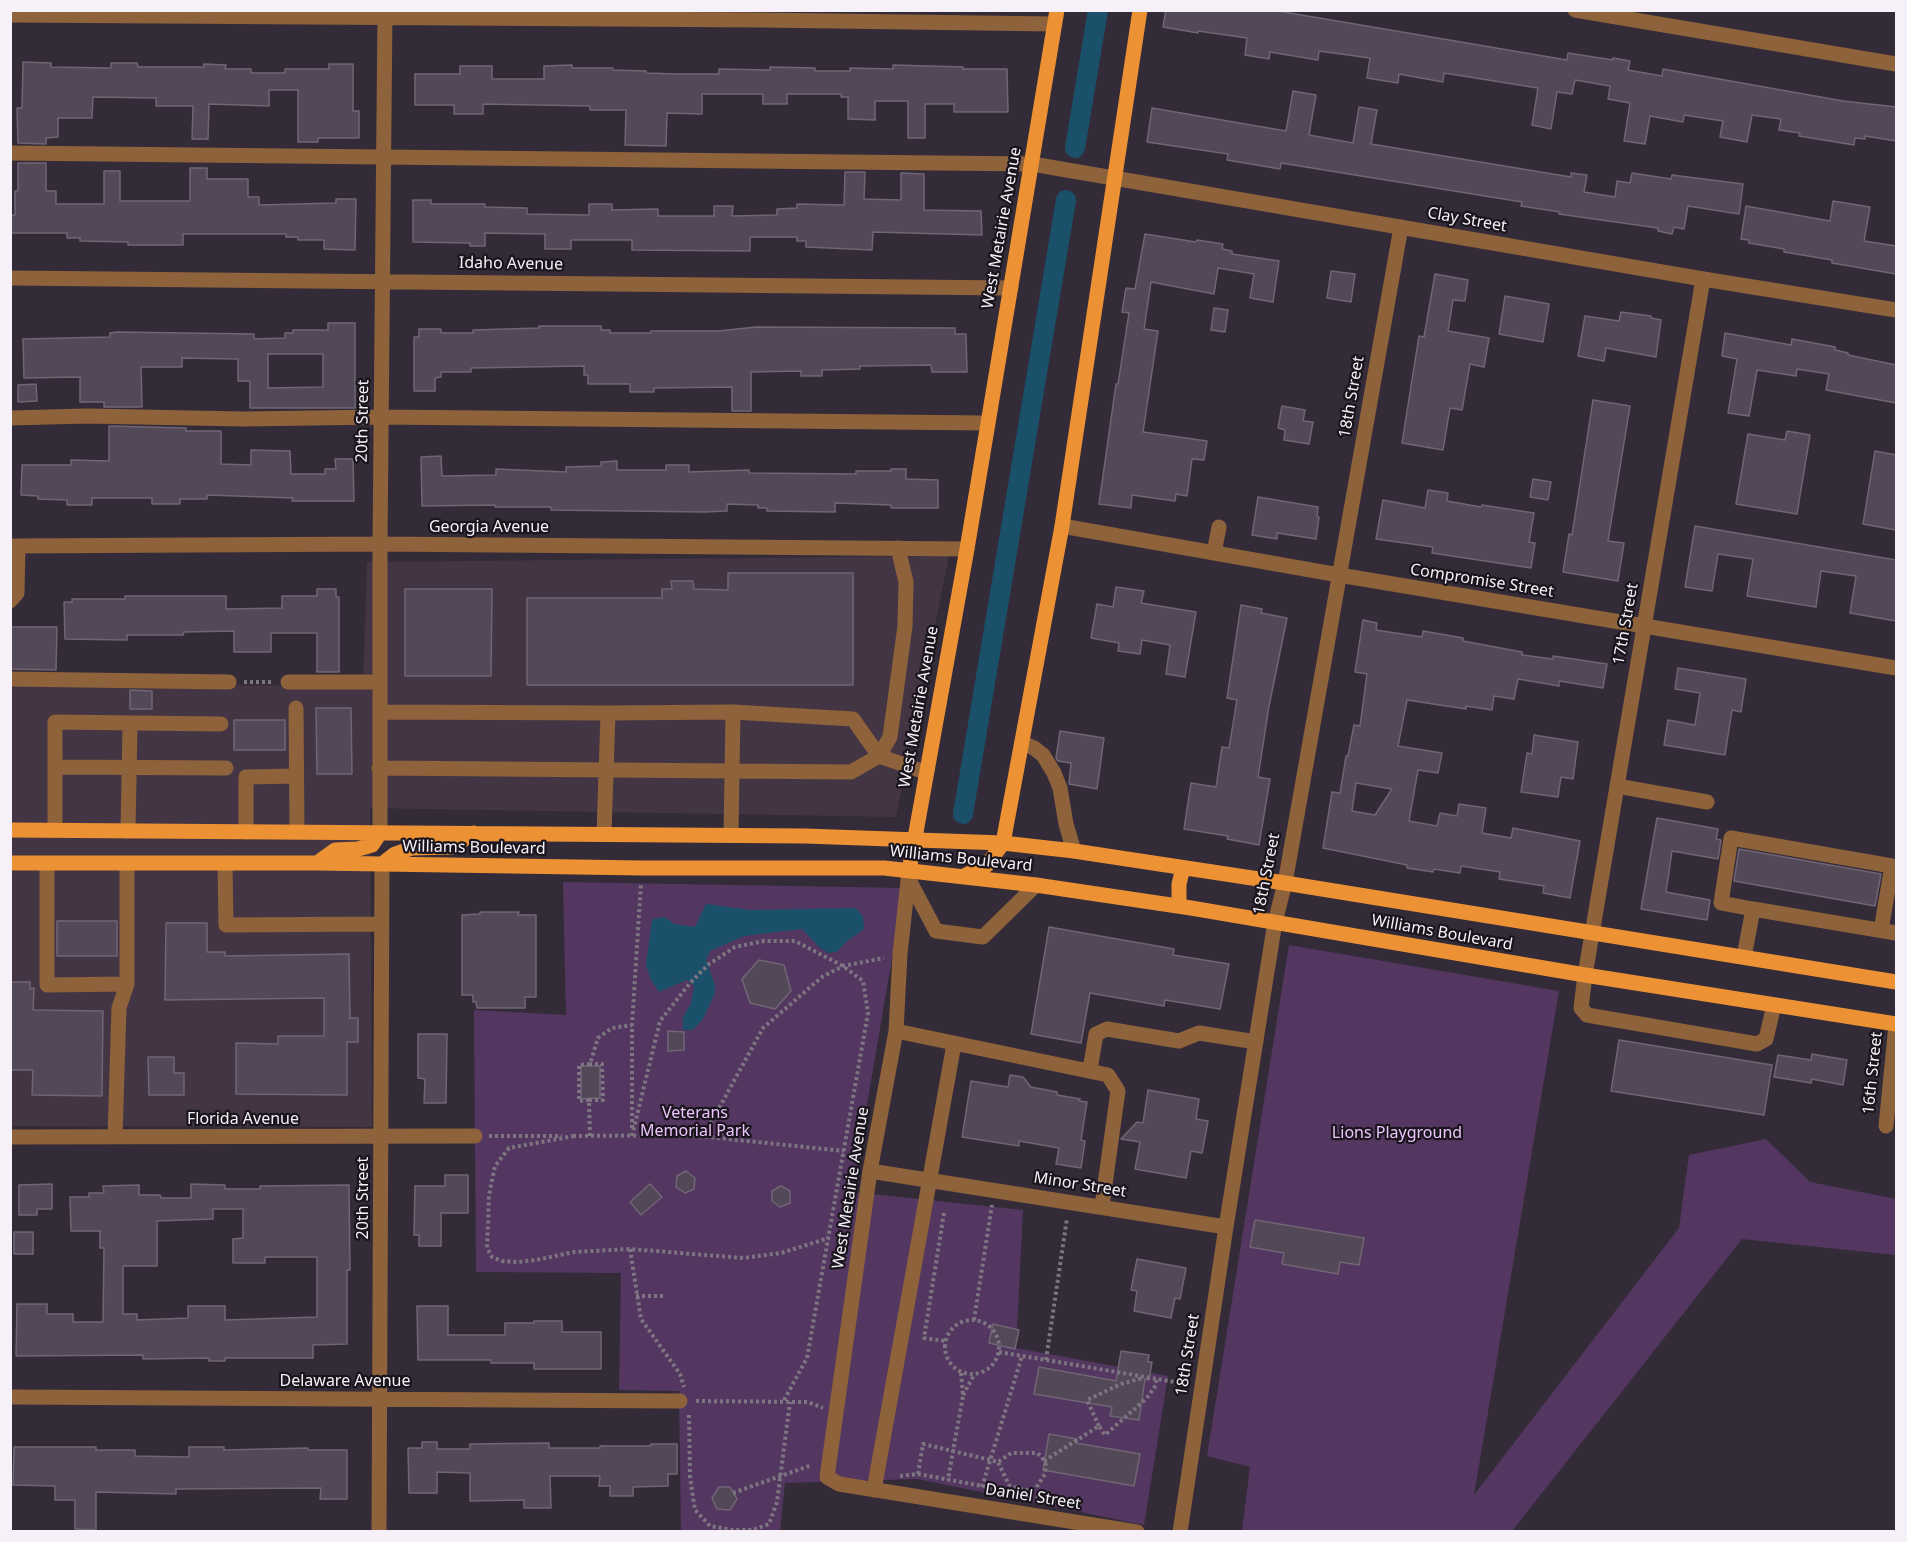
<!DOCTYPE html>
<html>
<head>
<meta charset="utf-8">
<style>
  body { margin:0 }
  #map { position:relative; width:1907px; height:1542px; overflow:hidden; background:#342b39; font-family:"Noto Sans",sans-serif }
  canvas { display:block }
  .frame { position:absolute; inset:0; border:12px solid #f6f0f9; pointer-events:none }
</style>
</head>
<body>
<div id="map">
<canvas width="1907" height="1542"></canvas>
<div class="frame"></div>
</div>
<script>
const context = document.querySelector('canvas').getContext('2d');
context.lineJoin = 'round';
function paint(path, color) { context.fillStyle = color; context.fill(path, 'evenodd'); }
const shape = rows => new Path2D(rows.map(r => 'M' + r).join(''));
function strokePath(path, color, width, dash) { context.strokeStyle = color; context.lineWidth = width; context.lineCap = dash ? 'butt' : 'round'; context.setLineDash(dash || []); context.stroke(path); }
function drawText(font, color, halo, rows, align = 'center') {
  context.font = font + ' "Noto Sans",sans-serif'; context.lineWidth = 4.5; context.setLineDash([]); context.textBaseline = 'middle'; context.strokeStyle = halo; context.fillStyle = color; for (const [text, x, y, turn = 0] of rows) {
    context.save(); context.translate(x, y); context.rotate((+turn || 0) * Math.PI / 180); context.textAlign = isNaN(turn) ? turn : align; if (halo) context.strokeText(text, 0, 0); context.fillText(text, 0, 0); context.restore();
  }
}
const commercial = shape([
  [949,556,896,817,370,808,372,1127,11,1126,11,684,363,686,367,562]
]);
const green = shape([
  [563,882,904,888,852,1192,1023,1210,1016,1348,1168,1376,1144,1525,917,1479,785,1483,780,1531,681,1531,679,1391,619,1390,621,1273,476,1272,474,1010,566,1015],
  [1289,945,1559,991,1474,1495,1679,1228,1689,1155,1766,1139,1810,1182,1896,1199,1896,1255,1742,1239,1512,1531,1242,1531,1250,1467,1207,1456]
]);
const water = shape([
  [706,904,751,910,856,908,863,917,864,929,847,941,837,952,828,953,820,948,802,929,744,936,710,951,706,960,715,985,715,993,703,1019,693,1030,683,1030,683,1017,691,1003,694,986,687,980,659,992,651,980,646,965,652,919,665,917,674,924,695,927]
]);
const canal = shape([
  [1075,148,1098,10],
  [963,814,1066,200]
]);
const building = shape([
  [1166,10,1272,10,1567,60,1568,53,1613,60,1613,58,1630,61,1628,70,1662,76,1663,69,1843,101,1896,107,1896,141,1865,136,1865,139,1855,138,1854,145,1799,136,1800,133,1779,130,1781,119,1752,115,1747,142,1720,137,1723,121,1684,115,1683,122,1650,116,1645,144,1624,141,1630,103,1608,99,1610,86,1575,80,1572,94,1557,92,1551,129,1532,125,1538,88,1444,73,1443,82,1399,74,1398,83,1367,78,1370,58,1319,51,1318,60,1270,52,1269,59,1245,55,1247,38,1198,31,1198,33,1163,27,1166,10],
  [23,62,51,63,51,67,111,68,111,63,137,63,138,67,204,67,204,64,226,65,225,69,251,69,251,73,285,73,285,69,329,69,329,64,353,64,353,111,359,111,359,138,318,138,318,142,298,142,298,90,269,90,269,106,209,104,208,139,192,139,193,106,156,106,156,98,93,97,92,118,58,118,58,137,46,138,46,144,18,143,17,108,22,108,23,62],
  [572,65,572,68,613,68,613,70,646,71,646,73,676,74,719,74,719,69,770,70,770,67,815,68,815,71,850,71,850,68,893,69,893,65,963,67,963,69,1007,69,1008,112,954,112,954,104,925,104,925,138,908,138,908,101,875,101,875,120,848,119,848,97,841,97,841,94,787,94,787,104,763,104,763,94,702,94,702,114,667,113,666,146,625,145,626,110,590,110,590,106,483,104,483,114,454,114,454,105,415,105,415,74,460,74,460,66,492,66,492,79,544,79,544,66,572,65],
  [1293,91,1316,95,1309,135,1353,143,1359,107,1377,110,1371,144,1571,177,1571,173,1587,175,1584,192,1615,197,1617,181,1630,183,1632,173,1671,179,1672,175,1743,184,1739,214,1688,206,1684,229,1674,227,1672,234,1658,231,1658,228,1559,214,1560,212,1521,206,1522,202,1281,163,1280,169,1227,160,1228,154,1147,142,1152,108,1286,131,1293,91],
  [18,163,46,163,46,191,56,191,56,204,104,204,104,171,120,171,120,201,190,201,190,168,207,168,207,179,248,179,248,197,259,197,259,205,336,203,336,199,356,199,355,250,324,249,324,240,298,240,298,237,286,237,286,234,183,234,183,245,128,245,128,242,80,241,80,238,67,238,67,233,10,233,10,215,15,215,15,191,18,191,18,163],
  [845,172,865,172,864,199,901,200,901,173,924,174,924,210,981,211,982,235,873,232,872,250,806,247,806,241,797,241,797,237,750,237,750,251,632,250,632,240,571,240,571,249,545,249,545,234,485,233,485,246,470,246,470,243,413,242,413,200,431,200,431,204,485,204,485,207,527,208,527,214,589,215,589,204,612,204,612,210,658,209,658,216,714,216,714,206,733,206,732,216,777,215,777,209,797,208,797,204,844,205,845,172],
  [1833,201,1870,207,1864,241,1896,246,1896,274,1832,263,1832,260,1784,252,1784,249,1749,243,1749,240,1741,239,1746,206,1830,221,1833,201],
  [1145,234,1196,242,1197,240,1223,244,1222,249,1232,251,1232,254,1279,261,1273,302,1250,298,1254,274,1218,268,1214,294,1151,282,1144,329,1158,331,1143,432,1207,441,1204,460,1192,459,1187,496,1176,494,1175,501,1132,495,1131,508,1099,504,1116,384,1118,384,1129,313,1122,312,1126,288,1135,289,1145,234],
  [1331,271,1355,274,1351,302,1327,298,1331,271],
  [1435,274,1468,280,1465,301,1453,300,1448,331,1489,338,1484,367,1470,364,1462,410,1450,408,1443,450,1402,443,1419,336,1424,337,1435,274],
  [1505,296,1549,304,1543,342,1499,334,1505,296],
  [1214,308,1228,310,1225,332,1211,330,1214,308],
  [1621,312,1651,316,1651,318,1661,320,1656,357,1606,348,1604,361,1578,356,1585,316,1619,321,1621,312],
  [328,323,355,323,355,408,250,408,250,381,238,381,238,359,182,358,182,367,141,367,142,407,104,407,104,402,80,402,80,377,24,378,23,339,110,337,110,333,117,332,254,334,254,339,285,338,285,333,293,333,293,330,328,330,328,323],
  [268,354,323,354,323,387,268,388,268,354],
  [539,326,601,326,601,330,610,330,610,333,651,333,651,331,718,331,756,327,955,328,955,334,966,334,967,372,932,372,931,365,860,366,860,369,822,370,822,376,801,376,801,371,751,372,751,411,732,411,732,387,654,388,654,392,630,392,630,384,588,384,588,375,584,375,584,366,471,368,471,372,441,372,441,377,435,378,435,391,414,391,414,337,419,337,419,329,441,329,441,333,473,333,473,330,539,328,539,326],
  [1725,333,1791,345,1792,339,1835,347,1835,350,1848,353,1848,355,1896,365,1896,403,1826,390,1829,374,1797,369,1796,376,1757,370,1749,416,1728,413,1737,359,1722,356,1725,333],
  [36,384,37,401,18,402,18,385,36,384],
  [1593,400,1630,406,1608,541,1624,543,1618,581,1563,572,1569,534,1572,535,1593,400],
  [1282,406,1305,410,1303,421,1313,422,1309,444,1284,440,1285,430,1278,428,1282,406],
  [109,426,186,428,186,431,221,431,221,464,251,465,251,450,290,451,291,474,325,474,325,469,336,469,335,459,353,459,354,501,292,501,293,498,207,495,207,499,180,499,180,504,152,504,152,498,92,498,92,505,67,505,67,500,38,499,38,496,21,495,22,465,71,465,71,460,109,461,109,426],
  [1787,431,1810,435,1797,514,1736,504,1748,434,1785,440,1787,431],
  [1875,451,1896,455,1896,530,1863,524,1875,451],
  [441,456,442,476,496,475,496,469,566,472,566,467,601,466,601,462,617,461,617,470,666,470,666,465,689,465,689,472,749,470,749,473,856,474,856,471,891,471,891,469,906,469,906,479,938,480,938,508,891,508,891,505,835,503,835,512,767,511,767,508,758,508,758,505,727,504,727,511,704,512,551,510,551,507,495,507,495,505,422,506,421,457,441,456],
  [1533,479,1551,482,1548,500,1530,497,1533,479],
  [1428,490,1448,493,1447,501,1481,507,1482,505,1534,513,1529,542,1535,543,1531,568,1432,553,1433,547,1376,539,1383,500,1425,508,1428,490],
  [1258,497,1318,507,1317,517,1319,517,1316,539,1277,533,1277,539,1252,535,1258,497],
  [1695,526,1896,560,1896,621,1850,613,1856,576,1821,571,1816,607,1747,596,1753,559,1718,554,1712,591,1685,587,1695,526],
  [728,573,853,573,853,685,527,685,527,598,662,598,662,589,672,589,671,581,693,581,694,589,728,590,728,573],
  [1116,587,1144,591,1141,603,1196,612,1185,677,1166,674,1170,645,1142,640,1140,654,1118,651,1119,643,1091,638,1097,604,1113,607,1116,587],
  [317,589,336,589,336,597,339,597,339,672,317,672,317,633,271,633,271,652,234,652,234,631,184,632,183,635,127,635,127,640,65,639,64,602,72,602,72,599,125,599,125,596,226,596,226,609,282,608,282,596,317,596,317,589],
  [405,589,492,589,491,676,405,676,405,589],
  [1241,605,1262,609,1261,613,1287,618,1269,706,1258,777,1270,779,1259,845,1227,839,1228,836,1184,829,1191,783,1216,787,1222,747,1229,748,1237,700,1227,698,1241,605],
  [1363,620,1377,623,1376,630,1422,637,1423,631,1463,638,1463,641,1522,652,1522,655,1553,659,1553,656,1607,664,1603,688,1559,681,1559,686,1518,679,1514,699,1494,696,1492,710,1466,706,1466,709,1407,700,1398,746,1442,753,1438,773,1418,770,1409,821,1437,826,1440,813,1457,816,1459,804,1486,808,1482,833,1511,838,1513,828,1580,841,1570,898,1543,893,1544,886,1499,879,1500,872,1461,866,1460,873,1434,869,1433,872,1407,868,1407,865,1323,848,1332,792,1340,793,1346,756,1348,756,1354,725,1360,726,1367,674,1355,672,1363,620],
  [1356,783,1392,789,1375,815,1352,811,1356,783],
  [10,627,57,627,56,670,10,669,10,627],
  [1678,668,1746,679,1741,712,1732,710,1725,755,1664,745,1668,720,1695,725,1700,693,1675,689,1678,668],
  [130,690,152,691,152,709,130,709,130,690],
  [316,708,351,708,352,774,317,774,316,708],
  [234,720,285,720,285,750,234,750,234,720],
  [1060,731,1104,738,1097,789,1069,784,1071,763,1058,761,1056,758,1060,731],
  [1534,735,1578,742,1573,779,1561,777,1558,797,1521,792,1527,753,1532,754,1534,735],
  [1657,818,1718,829,1716,839,1721,840,1718,859,1672,851,1666,892,1710,900,1707,920,1641,909,1657,818],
  [1739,849,1881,874,1875,906,1734,881,1739,849],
  [480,912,519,912,518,915,536,915,536,997,525,997,525,1008,477,1008,476,1002,473,1002,473,995,462,995,462,915,480,914,480,912],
  [57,921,117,921,117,956,57,956,57,921],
  [166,923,207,923,207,952,225,952,225,956,349,954,350,1018,358,1018,358,1042,347,1042,347,1095,236,1094,236,1043,278,1044,278,1036,324,1036,324,998,165,1000,166,923],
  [1049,927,1174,949,1173,955,1229,964,1220,1009,1165,1000,1164,1006,1090,993,1081,1043,1031,1034,1049,927],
  [759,960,784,965,791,991,775,1009,750,1003,742,979,759,960],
  [10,982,30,982,30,989,34,988,33,1010,103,1011,102,1096,32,1095,33,1070,10,1070,10,982],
  [668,1031,684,1032,684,1050,668,1051,668,1031],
  [418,1034,447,1034,446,1103,424,1103,425,1079,418,1078,418,1034],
  [1619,1040,1772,1065,1764,1115,1611,1091,1619,1040],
  [1812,1054,1847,1060,1843,1085,1812,1079,1811,1083,1774,1077,1778,1055,1811,1060,1812,1054],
  [148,1057,174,1057,174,1073,184,1073,184,1095,149,1095,148,1057],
  [581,1066,600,1066,600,1098,581,1099,581,1066],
  [1010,1075,1023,1077,1031,1087,1057,1092,1057,1095,1080,1099,1079,1101,1087,1102,1081,1140,1085,1141,1081,1168,1056,1164,1059,1148,1019,1141,1019,1146,962,1137,971,1081,1008,1087,1010,1075],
  [1148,1090,1199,1099,1196,1119,1208,1121,1202,1153,1191,1151,1186,1178,1135,1169,1140,1142,1121,1139,1137,1122,1143,1123,1148,1090],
  [686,1171,695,1178,694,1189,685,1193,676,1187,677,1176,686,1171],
  [445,1175,468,1175,468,1213,441,1213,441,1246,419,1246,419,1235,414,1235,415,1186,445,1186,445,1175],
  [52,1184,52,1209,37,1209,37,1215,19,1215,19,1185,52,1184],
  [191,1184,225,1185,225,1189,260,1189,260,1186,349,1185,350,1270,347,1270,347,1344,313,1345,313,1358,225,1358,225,1361,209,1361,209,1358,143,1359,143,1355,16,1356,17,1304,47,1304,47,1314,73,1314,73,1322,103,1322,104,1248,100,1248,100,1231,71,1231,70,1197,89,1197,89,1193,104,1193,103,1186,139,1185,139,1195,160,1195,161,1198,191,1198,191,1184],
  [213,1209,243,1209,243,1238,233,1239,233,1263,265,1263,265,1257,317,1257,317,1317,225,1320,225,1306,188,1306,188,1318,137,1320,137,1314,123,1314,123,1266,157,1266,157,1221,213,1219,213,1209],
  [650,1184,662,1197,641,1215,630,1202,650,1184],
  [781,1186,790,1191,790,1203,780,1207,772,1201,772,1191,781,1186],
  [1255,1220,1364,1238,1359,1265,1340,1262,1338,1274,1282,1264,1284,1253,1250,1247,1255,1220],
  [14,1232,33,1232,33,1254,14,1254,14,1232],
  [1137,1259,1186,1268,1180,1299,1175,1298,1171,1318,1134,1311,1137,1291,1131,1290,1137,1259],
  [417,1306,448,1306,448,1335,505,1335,505,1323,534,1323,534,1321,562,1321,562,1332,601,1332,601,1369,534,1369,534,1363,491,1363,491,1360,418,1360,417,1306],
  [993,1324,1019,1330,1015,1349,989,1343,993,1324],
  [1121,1351,1149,1355,1148,1362,1152,1362,1149,1380,1145,1379,1139,1420,1110,1416,1112,1407,1034,1394,1039,1367,1116,1381,1121,1351],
  [1049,1434,1077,1439,1076,1443,1140,1454,1134,1486,1043,1470,1049,1434],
  [422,1442,437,1442,437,1449,470,1449,470,1444,549,1443,549,1448,600,1448,600,1446,651,1446,651,1444,677,1444,677,1474,668,1474,668,1486,633,1487,633,1496,610,1496,610,1486,599,1486,600,1476,550,1476,551,1508,524,1508,524,1500,470,1501,470,1473,437,1472,437,1493,409,1493,408,1448,422,1448,422,1442],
  [14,1447,96,1447,96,1450,135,1450,135,1456,189,1457,189,1447,224,1447,224,1450,308,1448,308,1450,347,1450,347,1499,320,1499,321,1488,176,1489,176,1494,96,1492,96,1530,75,1529,75,1500,55,1500,55,1486,13,1485,14,1447],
  [719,1487,730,1487,737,1499,730,1510,717,1509,712,1498,719,1487]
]);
const path = shape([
  [244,682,273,682],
  [589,1100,603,1100,602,1064,590,1064],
  [632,1128,632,1025,641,884],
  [691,1135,707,1130,763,1028,822,977,843,966,884,958],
  [489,1136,562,1136],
  [573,1136,689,1135,844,1151],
  [574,1136,509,1148,495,1166,489,1195,488,1224,487,1248,492,1257,502,1261,517,1262,536,1260,574,1252,630,1249,743,1258,781,1253,829,1238],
  [590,1136,589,1100,579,1101,579,1065,590,1064,598,1038,612,1028,632,1025],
  [632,1136,660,1021,690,983,709,964,735,947,764,941,795,941,843,966,863,981,868,1013,807,1358,783,1402],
  [944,1213,924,1338,945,1341],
  [630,1249,641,1319,680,1374,684,1387],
  [636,1296,665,1296],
  '945 1347a27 27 0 1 1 54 0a27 27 0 1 1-54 0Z',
  [974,1320,992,1205],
  [999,1352,1187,1384],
  [1046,1360,1067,1218],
  [961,1373,963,1396,953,1451,998,1462,1011,1453,1037,1453,1042,1457,1046,1465,1045,1474,1036,1488,1027,1490,1017,1488,1009,1485,998,1462],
  [963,1395,974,1375],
  [696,1401,808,1402,823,1408],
  [689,1415,690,1477,695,1510,710,1526,732,1530,753,1530,769,1524,777,1502,790,1402],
  [1099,1426,1087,1400,1121,1384,1143,1378],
  [1044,1461,1099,1426,1105,1435,1147,1398,1156,1385,1156,1379],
  [918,1474,923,1444,953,1451,948,1480],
  [900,1476,918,1474,1052,1499],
  [982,1487,1022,1356],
  [733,1493,812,1465]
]);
const minor = shape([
  [1575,10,1896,64],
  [10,15,760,20,1054,24],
  [10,153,1032,164,1703,279,1896,310],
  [10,278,1011,288],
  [1703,279,1585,975,1581,1008,1587,1015,1757,1044,1766,1039,1774,1005],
  [10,418,87,416,244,419,381,417,988,423],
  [1062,526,1339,575,1896,668],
  [10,546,380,544,967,549],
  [1214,553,1219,527],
  [10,601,17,593,18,546],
  [10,679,229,682],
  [288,682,379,682],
  [296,708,297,832],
  [380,712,608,713,604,834],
  [608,713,733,712,853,719,879,756,925,772],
  [1022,743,1034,748,1043,755,1054,773,1060,788,1066,824,1074,851],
  [55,767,226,768],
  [379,768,851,772,879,756,890,737,905,626,906,582,898,548],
  [1617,786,1707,802],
  [55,830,55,722,221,724],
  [128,831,130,724],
  [246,832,246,777,296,776],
  [380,833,380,544,385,10],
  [731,835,733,712],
  [225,863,226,925,382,924],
  [47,864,47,985,127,984,127,864],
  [909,871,900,954,896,1031,870,1171,827,1477,839,1484,1137,1532],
  [908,878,936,931,983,937,1036,885],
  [1753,909,1721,903,1731,838,1892,866],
  [1881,930,1892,866,1896,867],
  [1744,957,1753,909,1896,933],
  [896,1031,1108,1075,1118,1091,1102,1206],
  [1090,1070,1096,1034,1107,1029,1179,1041,1199,1033,1256,1042],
  [1886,1126,1896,1025],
  [10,1137,475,1136],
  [115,1137,119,1008,127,984],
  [870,1171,1226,1227],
  [10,1397,680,1401],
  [874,1490,954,1044],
  [379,1532,382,864],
  [1180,1532,1226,1227,1275,922,1285,883,1401,227]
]);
const major = shape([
  [10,830,805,836,1003,843,1074,851,1285,883,1896,982],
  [10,863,317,863,642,868,884,868,1036,885,1191,908,1585,975,1896,1024],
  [317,863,335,850,358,849,372,845,380,833],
  [382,864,395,854,412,848,452,847,474,833],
  [909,871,967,549,1057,10],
  [964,876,987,865,1003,843,1062,526,1140,10],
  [1179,906,1179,884,1183,868]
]);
const streetNames = [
  ["Clay Street",1467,220,10],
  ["West Metairie Avenue",1002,228,-80],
  ["Idaho Avenue",511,264,1],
  ["18th Street",1352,397,-80],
  ["20th Street",363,421,-89],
  ["Georgia Avenue",489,527],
  ["Compromise Street",1482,581,9],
  ["17th Street",1626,624,-80],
  ["West Metairie Avenue",919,707,-80],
  ["Williams Boulevard",474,848,1],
  ["Williams Boulevard",961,859,6],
  ["18th Street",1267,874,-79],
  ["Williams Boulevard",1442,933,10],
  ["16th Street",1873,1073,-84],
  ["Florida Avenue",243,1119],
  ["Minor Street",1080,1185,9],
  ["West Metairie Avenue",851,1188,-81],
  ["20th Street",363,1198,-90],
  ["18th Street",1188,1355,-81],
  ["Delaware Avenue",345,1381],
  ["Daniel Street",1033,1497,9]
];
const parkNames = [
  ["Veterans",695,1113],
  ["Memorial Park",695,1131],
  ["Lions Playground",1397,1133]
];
paint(commercial, '#433543');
paint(green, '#543760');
paint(water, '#1a5069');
strokePath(canal, '#1a5069', 20);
paint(building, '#534857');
strokePath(building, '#706575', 1.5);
strokePath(path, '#7d7581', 4, [3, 3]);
strokePath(minor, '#8e623b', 15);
strokePath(major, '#ec9235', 15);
drawText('16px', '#f6f0f9', '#1a151c', streetNames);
drawText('16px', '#ebc4fc', '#1a151c', parkNames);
</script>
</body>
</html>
